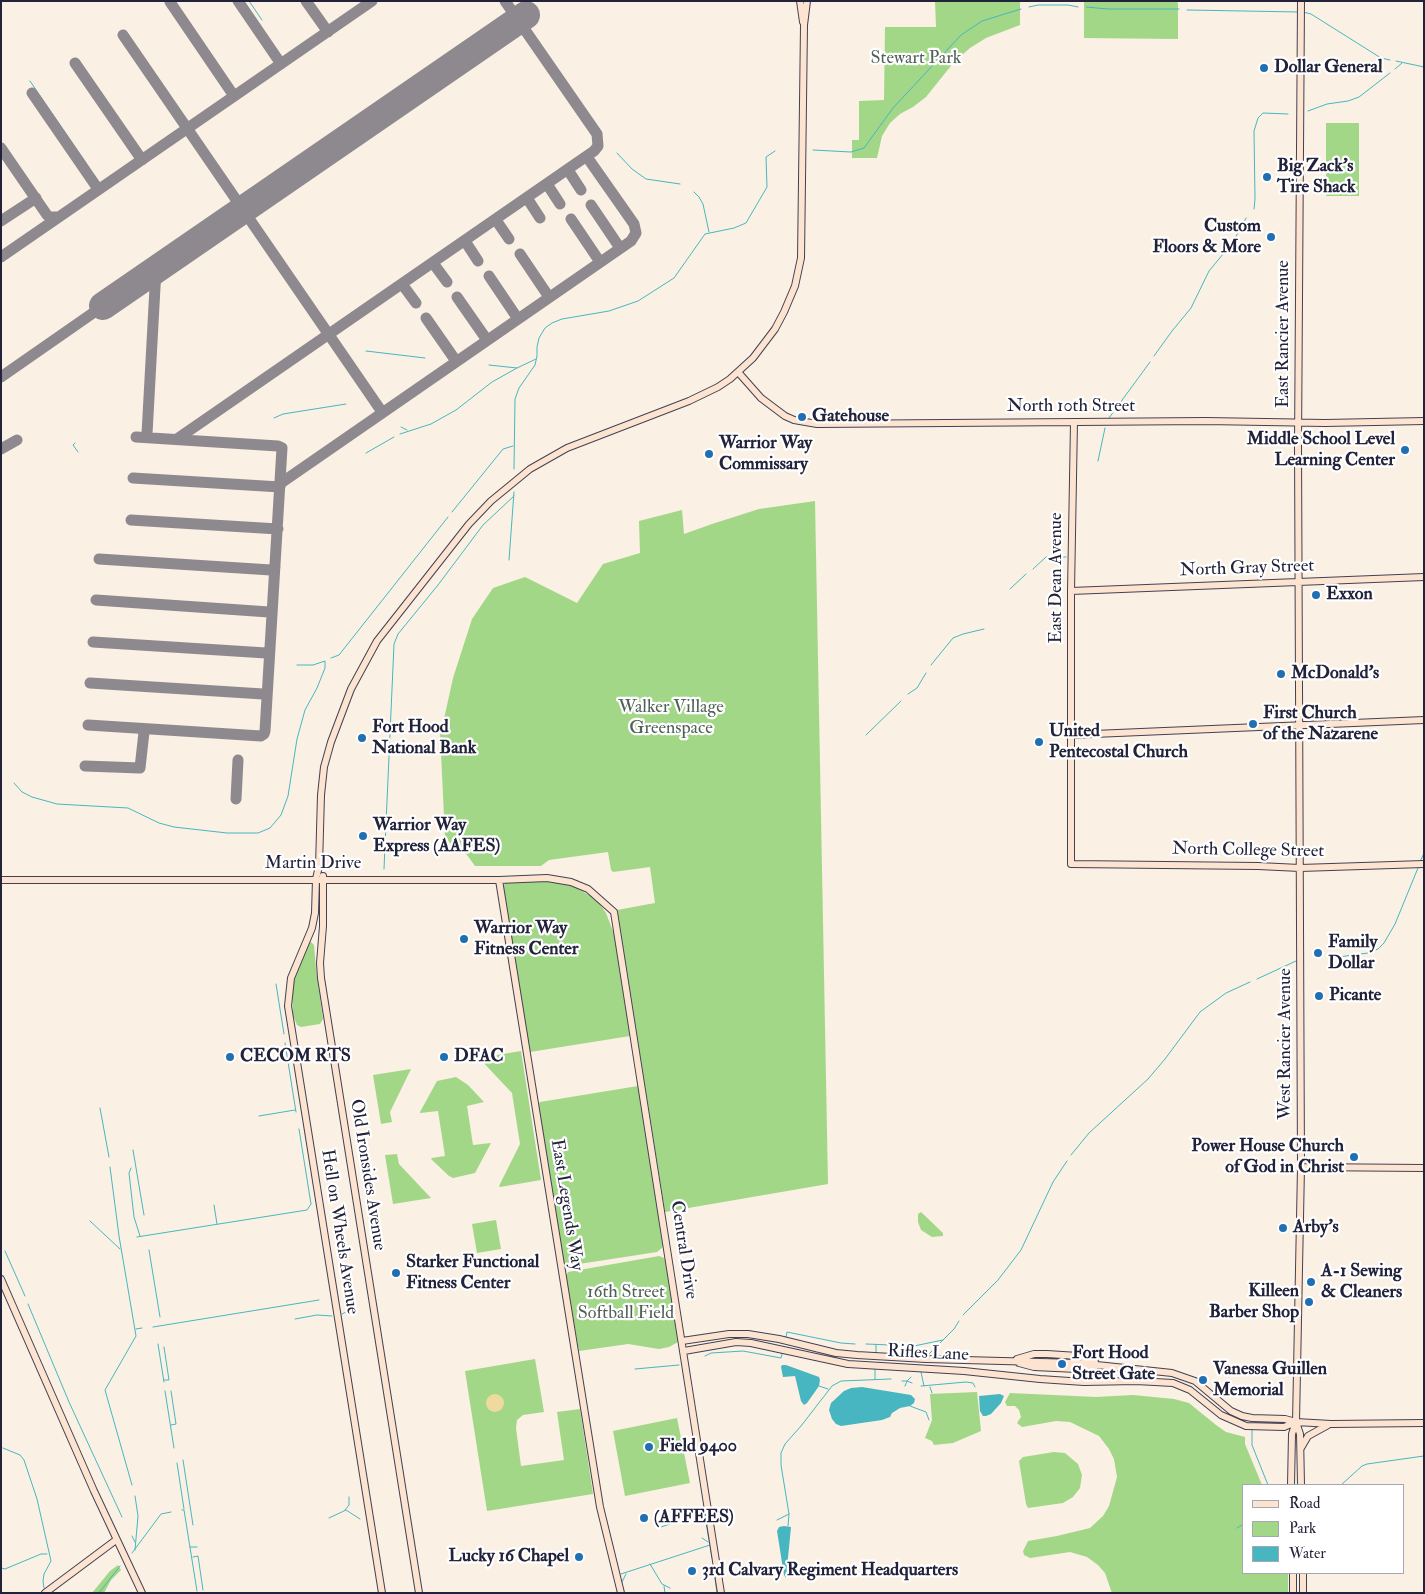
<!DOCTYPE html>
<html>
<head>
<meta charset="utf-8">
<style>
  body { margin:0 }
  #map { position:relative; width:1425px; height:1594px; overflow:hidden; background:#faf0e3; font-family:"IM FELL Double Pica",serif }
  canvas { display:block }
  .frame { position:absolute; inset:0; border:2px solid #22223b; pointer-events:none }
  .legend { position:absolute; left:1242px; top:1484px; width:162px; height:90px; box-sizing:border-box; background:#fff; border:1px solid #a7a7b1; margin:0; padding:6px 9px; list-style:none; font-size:15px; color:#22223b }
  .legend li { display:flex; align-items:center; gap:10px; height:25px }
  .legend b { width:25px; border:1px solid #a7a7b1 }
</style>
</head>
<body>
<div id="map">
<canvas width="1425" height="1594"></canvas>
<div class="frame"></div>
<ul class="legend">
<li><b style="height:6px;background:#fde4d1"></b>Road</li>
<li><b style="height:14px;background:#a2d788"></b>Park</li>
<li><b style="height:14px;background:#47b6c0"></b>Water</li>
</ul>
</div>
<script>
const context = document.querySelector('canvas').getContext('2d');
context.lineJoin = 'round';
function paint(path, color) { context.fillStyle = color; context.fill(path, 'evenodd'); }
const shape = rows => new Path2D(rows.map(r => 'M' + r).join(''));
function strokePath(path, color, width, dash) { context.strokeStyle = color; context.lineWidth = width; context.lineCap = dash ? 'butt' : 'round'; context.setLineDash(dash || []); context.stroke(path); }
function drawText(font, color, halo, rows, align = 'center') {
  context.font = font + ' "IM FELL Double Pica",serif'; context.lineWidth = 4.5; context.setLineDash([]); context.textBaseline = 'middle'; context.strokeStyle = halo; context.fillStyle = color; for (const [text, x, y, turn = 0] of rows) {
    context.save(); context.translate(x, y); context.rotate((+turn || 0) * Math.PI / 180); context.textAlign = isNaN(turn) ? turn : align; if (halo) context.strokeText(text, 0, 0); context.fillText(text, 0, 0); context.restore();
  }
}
const green = shape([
  [935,1,1019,1,1020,2,1020,25,986,38,970,48,954,62,926,97,913,107,900,114,890,123,882,136,877,158,852,158,852,140,859,140,859,101,884,100,885,27,936,27],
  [1086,1,1177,1,1178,4,1178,39,1084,38,1084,2],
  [1326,123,1359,123,1359,196,1326,196],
  [815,501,828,1184,665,1212,617,910,655,903,650,867,613,872,611,870,608,852,549,860,541,866,475,866,459,844,451,844,445,837,440,732,442,728,453,678,472,619,493,588,525,577,577,603,603,564,640,553,639,521,682,510,684,534,712,524,759,509],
  [531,881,563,883,572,885,597,900,606,913,614,934,630,1036,530,1052,503,887,505,883],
  [311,942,314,945,316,969,323,1019,320,1024,301,1027,297,1025,293,1015,292,988,296,974,309,943],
  [521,1051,541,1180,500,1187,499,1186,520,1144,512,1093,479,1058],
  [411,1069,390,1112,392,1122,381,1124,373,1075],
  [456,1077,468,1085,484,1102,467,1106,473,1145,491,1143,475,1173,453,1178,449,1176,431,1159,432,1158,445,1156,438,1111,420,1113,420,1112,437,1081],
  [638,1086,663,1247,657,1252,566,1266,563,1263,538,1105,540,1102],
  [397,1154,399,1164,431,1198,393,1204,385,1155],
  [921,1212,943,1233,943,1236,932,1237,921,1230,918,1222,918,1214],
  [496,1220,501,1249,477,1253,472,1224],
  [659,1256,664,1258,665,1260,678,1342,669,1347,659,1349,628,1344,579,1351,566,1276,568,1272],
  [535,1359,544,1412,523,1415,517,1420,516,1428,521,1466,564,1460,557,1412,580,1409,593,1494,487,1511,465,1371],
  [977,1392,981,1431,953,1443,934,1445,932,1441,925,1438,932,1420,930,1394],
  [1010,1393,1096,1397,1133,1395,1174,1399,1189,1403,1216,1425,1226,1432,1245,1437,1245,1444,1262,1485,1244,1485,1244,1573,1288,1573,1288,1593,1112,1593,1105,1573,1098,1565,1087,1557,1070,1552,1030,1558,1024,1555,1023,1551,1028,1541,1057,1536,1090,1528,1103,1516,1109,1506,1117,1477,1114,1459,1109,1449,1099,1436,1070,1422,1056,1421,1022,1427,1017,1423,1021,1417,1019,1410,1015,1406,1007,1406,1005,1402],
  [677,1418,690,1483,625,1496,613,1431],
  [1054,1452,1065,1453,1078,1464,1082,1475,1080,1488,1073,1497,1063,1503,1028,1508,1026,1504,1019,1461,1023,1457],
  [118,1565,121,1570,111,1580,104,1593,92,1593,110,1571]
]);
const sand = shape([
  '486 1403a9 9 0 1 1 18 0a9 9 0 1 1-18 0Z'
]);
const water = shape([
  [782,1365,786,1365,819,1377,820,1380,819,1386,807,1403,804,1405,801,1401,795,1376,783,1377,781,1367],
  [862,1387,911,1395,915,1399,914,1403,910,1406,900,1408,892,1413,890,1417,882,1420,841,1426,836,1424,832,1419,829,1410,831,1403,844,1391,851,1388],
  [1000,1394,1004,1396,1001,1403,991,1414,986,1416,983,1416,980,1411,979,1396],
  [784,1526,791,1527,786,1578,784,1575,777,1531,779,1527]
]);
const stream = shape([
  [249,1,262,20],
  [1029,7,1038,5,1068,5,1078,7],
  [1086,7,1108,9,1179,9],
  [1187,10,1299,12],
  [1303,12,1311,14,1381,58,1390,60],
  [1396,61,1424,67],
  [1395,69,1402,63],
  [30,81,86,163],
  [1308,111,1327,104,1348,101,1359,97,1390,73],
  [813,150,851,152,864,148,893,108,961,35,982,21,1021,9],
  [617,153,632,169,646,179,680,184],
  [694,192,699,197,703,204,709,232],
  [1254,209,1255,199,1254,131,1258,118,1263,113,1288,114],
  [366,351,425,358],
  [1154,356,1172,331,1191,308,1209,271,1233,242,1246,218],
  [489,365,517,368,536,359],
  [274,418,283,414,346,404],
  [1109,418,1150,362],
  [401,427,407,430],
  [400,434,431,424,456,410,492,382,517,368],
  [75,443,73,445,78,452],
  [366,453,394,437],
  [1098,461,1105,428],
  [514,469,515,399,519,388,535,365,537,356,537,347,539,338,545,328,552,323,562,319,609,311,638,301,674,278,705,234,734,228,746,223,767,187,766,157,775,151],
  [452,512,503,449,513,446],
  [509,560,514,492],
  [1033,569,1046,557,1066,557],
  [1010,589,1026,574],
  [331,658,339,655,448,517],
  [931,665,953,638,963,634,984,629],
  [908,694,917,688,926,673],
  [866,735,901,701],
  [14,783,22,792,32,797,57,804,128,808,159,823,174,827,227,833,258,833,270,828,281,815,288,796,297,739,305,710,317,688,325,668,325,661,313,665,297,665],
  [1420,862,1424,853],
  [384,869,394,644,398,634,438,585,483,525,514,496],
  [1331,958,1368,953,1378,949,1384,943,1395,924,1418,868],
  [1257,979,1296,961],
  [276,984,284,1034],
  [285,1043,296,1112],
  [100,1108,109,1157],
  [259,1116,295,1110],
  [133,1150,144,1215],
  [1071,1155,1089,1133,1148,1079,1165,1059,1200,1012,1226,993,1250,982],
  [110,1167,119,1236,136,1336,105,1390,132,1485],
  [131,1168,129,1173,134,1217,140,1236],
  [214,1205,217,1224],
  [90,1221,120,1249],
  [137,1237,307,1210,311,1204,299,1129],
  [149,1250,160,1317],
  [5,1251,25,1296],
  [28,1304,69,1402,122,1517],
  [342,1314,346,1312],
  [963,1315,998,1280,1021,1250,1053,1182,1067,1161],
  [295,1319,317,1315,332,1316],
  [153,1327,319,1300],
  [136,1329,142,1328],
  [786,1337,787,1332,841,1343,855,1344],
  [158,1344,164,1382],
  [866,1344,914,1346,943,1340],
  [876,1353,876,1345],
  [929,1354,954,1329,959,1321],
  [705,1356,711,1353,743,1351,781,1358,782,1354],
  [635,1369,679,1365],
  [875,1369,875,1379],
  [921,1372,924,1386],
  [164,1380,169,1380,164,1347],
  [902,1381,907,1381,911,1377],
  [819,1386,828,1389],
  [905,1386,907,1381,912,1383],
  [921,1386,966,1382,973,1383,975,1387],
  [930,1387,932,1393],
  [165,1391,174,1448],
  [171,1391,176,1424,171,1425],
  [910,1406,926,1412,929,1420],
  [1252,1430,1252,1445,1268,1485],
  [3,1448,20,1455,24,1460,37,1499,51,1561,44,1574,43,1581,44,1588],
  [183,1460,193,1525],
  [177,1463,184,1509],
  [1341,1485,1362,1466,1367,1464,1424,1456],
  [182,1510,184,1510,197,1591],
  [345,1510,349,1505,349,1497],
  [704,1510,712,1558],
  [329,1518,346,1510,360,1519],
  [777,1520,789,1514,781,1465,781,1453,785,1444,801,1426,832,1386,841,1381,891,1379],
  [788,1526,789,1514],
  [661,1527,703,1513],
  [1237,1528,1244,1524],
  [132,1536,135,1542],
  [702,1538,708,1542],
  [190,1547,197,1547],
  [135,1550,138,1516,135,1496],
  [132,1553,161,1514,171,1512],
  [193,1557,198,1556,203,1590],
  [650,1564,662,1584,670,1588],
  [1,1568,5,1569,41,1554,47,1554],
  [714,1571,717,1593],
  [621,1574,710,1545],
  [622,1582,626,1574],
  [664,1586,665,1593],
  [99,1593,120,1566]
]);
const taxiway = shape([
  [238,1,281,64],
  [306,1,328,32],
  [170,2,234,96],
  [123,35,382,412],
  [75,63,142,160],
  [32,93,98,189],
  [1,148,47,215,50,217,58,217],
  [568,170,581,190],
  [547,184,560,204],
  [527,198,540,218],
  [591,205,620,248],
  [571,219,600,262],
  [496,220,509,239],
  [1,221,36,198],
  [465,241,478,261],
  [520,254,549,297],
  [1,257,372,1],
  [433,263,447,282],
  [489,276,518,319],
  [402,284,416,303],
  [457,297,487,340],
  [426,318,456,361],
  [1,377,103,306],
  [147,434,156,269],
  [177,439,594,151,598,146,597,134,505,1],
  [1,449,17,440],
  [133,478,280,487],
  [281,483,631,241,636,233,634,224,587,157],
  [131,520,278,529],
  [99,559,271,570,275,567],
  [96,600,269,612],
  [93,642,266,653,270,650],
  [90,683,263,694],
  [88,725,261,736,264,734,265,731,282,448,278,446,136,437],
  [85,766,140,768,144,732,147,729],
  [236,799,238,760]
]);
const runway = shape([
  [103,306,526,15]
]);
const secondary = shape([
  [800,1,803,22],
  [738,372,761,398,785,416,794,420,817,424,1206,421,1325,423,1424,421],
  [1074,422,1071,591,1071,864,1258,866,1300,868,1424,864],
  [1071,591,1424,577],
  [1070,735,1424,720],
  [323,876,323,926,320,963,321,978,419,1593],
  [1,880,499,880,547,878,571,882,588,889,614,912,721,1593],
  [499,880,600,1507,621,1593],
  [1301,1167,1424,1168],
  [1,1279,94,1491,142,1593],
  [682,1341,729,1334,748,1334,779,1339,836,1353,857,1355,926,1359,1078,1363,1172,1373,1195,1381,1231,1411,1242,1416,1252,1418,1285,1419,1296,1422,1331,1424,1424,1423],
  [684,1351,736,1342,751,1343,848,1364,964,1371,1040,1379,1084,1382,1136,1381,1173,1383,1190,1390,1221,1415,1246,1426,1284,1427,1296,1422],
  [1017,1359,1034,1354,1047,1354,1078,1356,1095,1362],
  [1019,1363,1034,1367,1077,1369,1094,1368],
  [1296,1422,1300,1434,1301,1485],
  [1301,1448,1308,1436,1328,1425],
  [1291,1485,1292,1434,1296,1422,1301,1167,1298,445,1301,1],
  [1303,1573,1303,1593],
  [45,1593,116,1540],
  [382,1593,288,1006,291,978,312,928,315,913,316,879,319,866,321,795,324,767,331,742,351,689,377,641,469,524,491,501,530,469,567,448,689,401,718,387,730,379,753,358,775,329,784,312,795,286,801,258,804,25,807,1],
  [1293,1593,1293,1573]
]);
const markers = [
  [1264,68,5,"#1f6fb2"],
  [1267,177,5,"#1f6fb2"],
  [1271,237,5,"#1f6fb2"],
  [802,417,5,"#1f6fb2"],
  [1405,450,5,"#1f6fb2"],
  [709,454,5,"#1f6fb2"],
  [1316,595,5,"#1f6fb2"],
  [1281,674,5,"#1f6fb2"],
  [1253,724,5,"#1f6fb2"],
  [362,738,5,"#1f6fb2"],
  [1039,742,5,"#1f6fb2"],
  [363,836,5,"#1f6fb2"],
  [464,939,5,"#1f6fb2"],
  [1318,953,5,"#1f6fb2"],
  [1319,996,5,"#1f6fb2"],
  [230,1057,5,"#1f6fb2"],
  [444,1057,5,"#1f6fb2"],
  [1354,1157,5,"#1f6fb2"],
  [1283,1228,5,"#1f6fb2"],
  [396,1273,5,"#1f6fb2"],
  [1311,1282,5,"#1f6fb2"],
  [1309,1302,5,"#1f6fb2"],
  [1062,1364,5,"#1f6fb2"],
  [1203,1380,5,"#1f6fb2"],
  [649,1447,5,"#1f6fb2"],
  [644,1518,5,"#1f6fb2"],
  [579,1557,5,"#1f6fb2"],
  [692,1571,5,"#1f6fb2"]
];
const parkNames = [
  ["Stewart Park",916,59],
  ["Walker Village",671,708],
  ["Greenspace",671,729],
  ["16th Street",626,1293],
  ["Softball Field",626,1314]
];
const poiNames = [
  ["Dollar General",1274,68],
  ["Big Zack's",1277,167],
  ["Tire Shack",1277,188],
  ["Custom",1261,227,"right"],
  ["Floors & More",1261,248,"right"],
  ["Gatehouse",812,417],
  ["Middle School Level",1395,440,"right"],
  ["Learning Center",1395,461,"right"],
  ["Warrior Way",719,444],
  ["Commissary",719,465],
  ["Exxon",1326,595],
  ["McDonald's",1291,674],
  ["First Church",1263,714],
  ["of the Nazarene",1263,735],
  ["Fort Hood",372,728],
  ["National Bank",372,749],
  ["United",1049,732],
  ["Pentecostal Church",1049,753],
  ["Warrior Way",373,826],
  ["Express (AAFES)",373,847],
  ["Warrior Way",474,929],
  ["Fitness Center",474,950],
  ["Family",1328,943],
  ["Dollar",1328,964],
  ["Picante",1329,996],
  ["CECOM RTS",240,1057],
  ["DFAC",454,1057],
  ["Power House Church",1344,1147,"right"],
  ["of God in Christ",1344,1168,"right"],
  ["Arby's",1293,1228],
  ["Starker Functional",406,1263],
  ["Fitness Center",406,1284],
  ["A-1 Sewing",1321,1272],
  ["& Cleaners",1321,1293],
  ["Killeen",1299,1292,"right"],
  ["Barber Shop",1299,1313,"right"],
  ["Fort Hood",1072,1354],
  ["Street Gate",1072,1375],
  ["Vanessa Guillen",1213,1370],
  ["Memorial",1213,1391],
  ["Field 9400",659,1447],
  ["(AFFEES)",654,1518],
  ["Lucky 16 Chapel",569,1557,"right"],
  ["3rd Calvary Regiment Headquarters",702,1571]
];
const streetNames = [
  ["East Rancier Avenue",1284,334,-90],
  ["North 10th Street",1071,407],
  ["North Gray Street",1247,569,-2],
  ["East Dean Avenue",1057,578,-90],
  ["North College Street",1248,851,1],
  ["Martin Drive",313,864],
  ["West Rancier Avenue",1286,1044,-90],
  ["Old Ironsides Avenue",367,1175,81],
  ["East Legends Way",566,1205,81],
  ["Hell on Wheels Avenue",339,1232,81],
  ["Central Drive",683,1250,81],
  ["Rifles Lane",928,1354,3]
];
paint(green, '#a2d788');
paint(sand, '#eeda9e');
paint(water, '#47b6c0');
strokePath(stream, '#47b6c0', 1);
strokePath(taxiway, '#8e898f', 11);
strokePath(runway, '#8e898f', 28);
strokePath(secondary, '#424154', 8);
strokePath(secondary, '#fde4d1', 6);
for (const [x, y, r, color] of markers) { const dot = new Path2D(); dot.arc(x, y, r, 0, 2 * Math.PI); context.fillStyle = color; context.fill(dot); strokePath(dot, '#fff', 2); }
drawText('18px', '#4f6156', '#fff', parkNames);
drawText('bold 18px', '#22223b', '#fff', poiNames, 'left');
drawText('18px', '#22223b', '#fff', streetNames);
</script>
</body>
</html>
